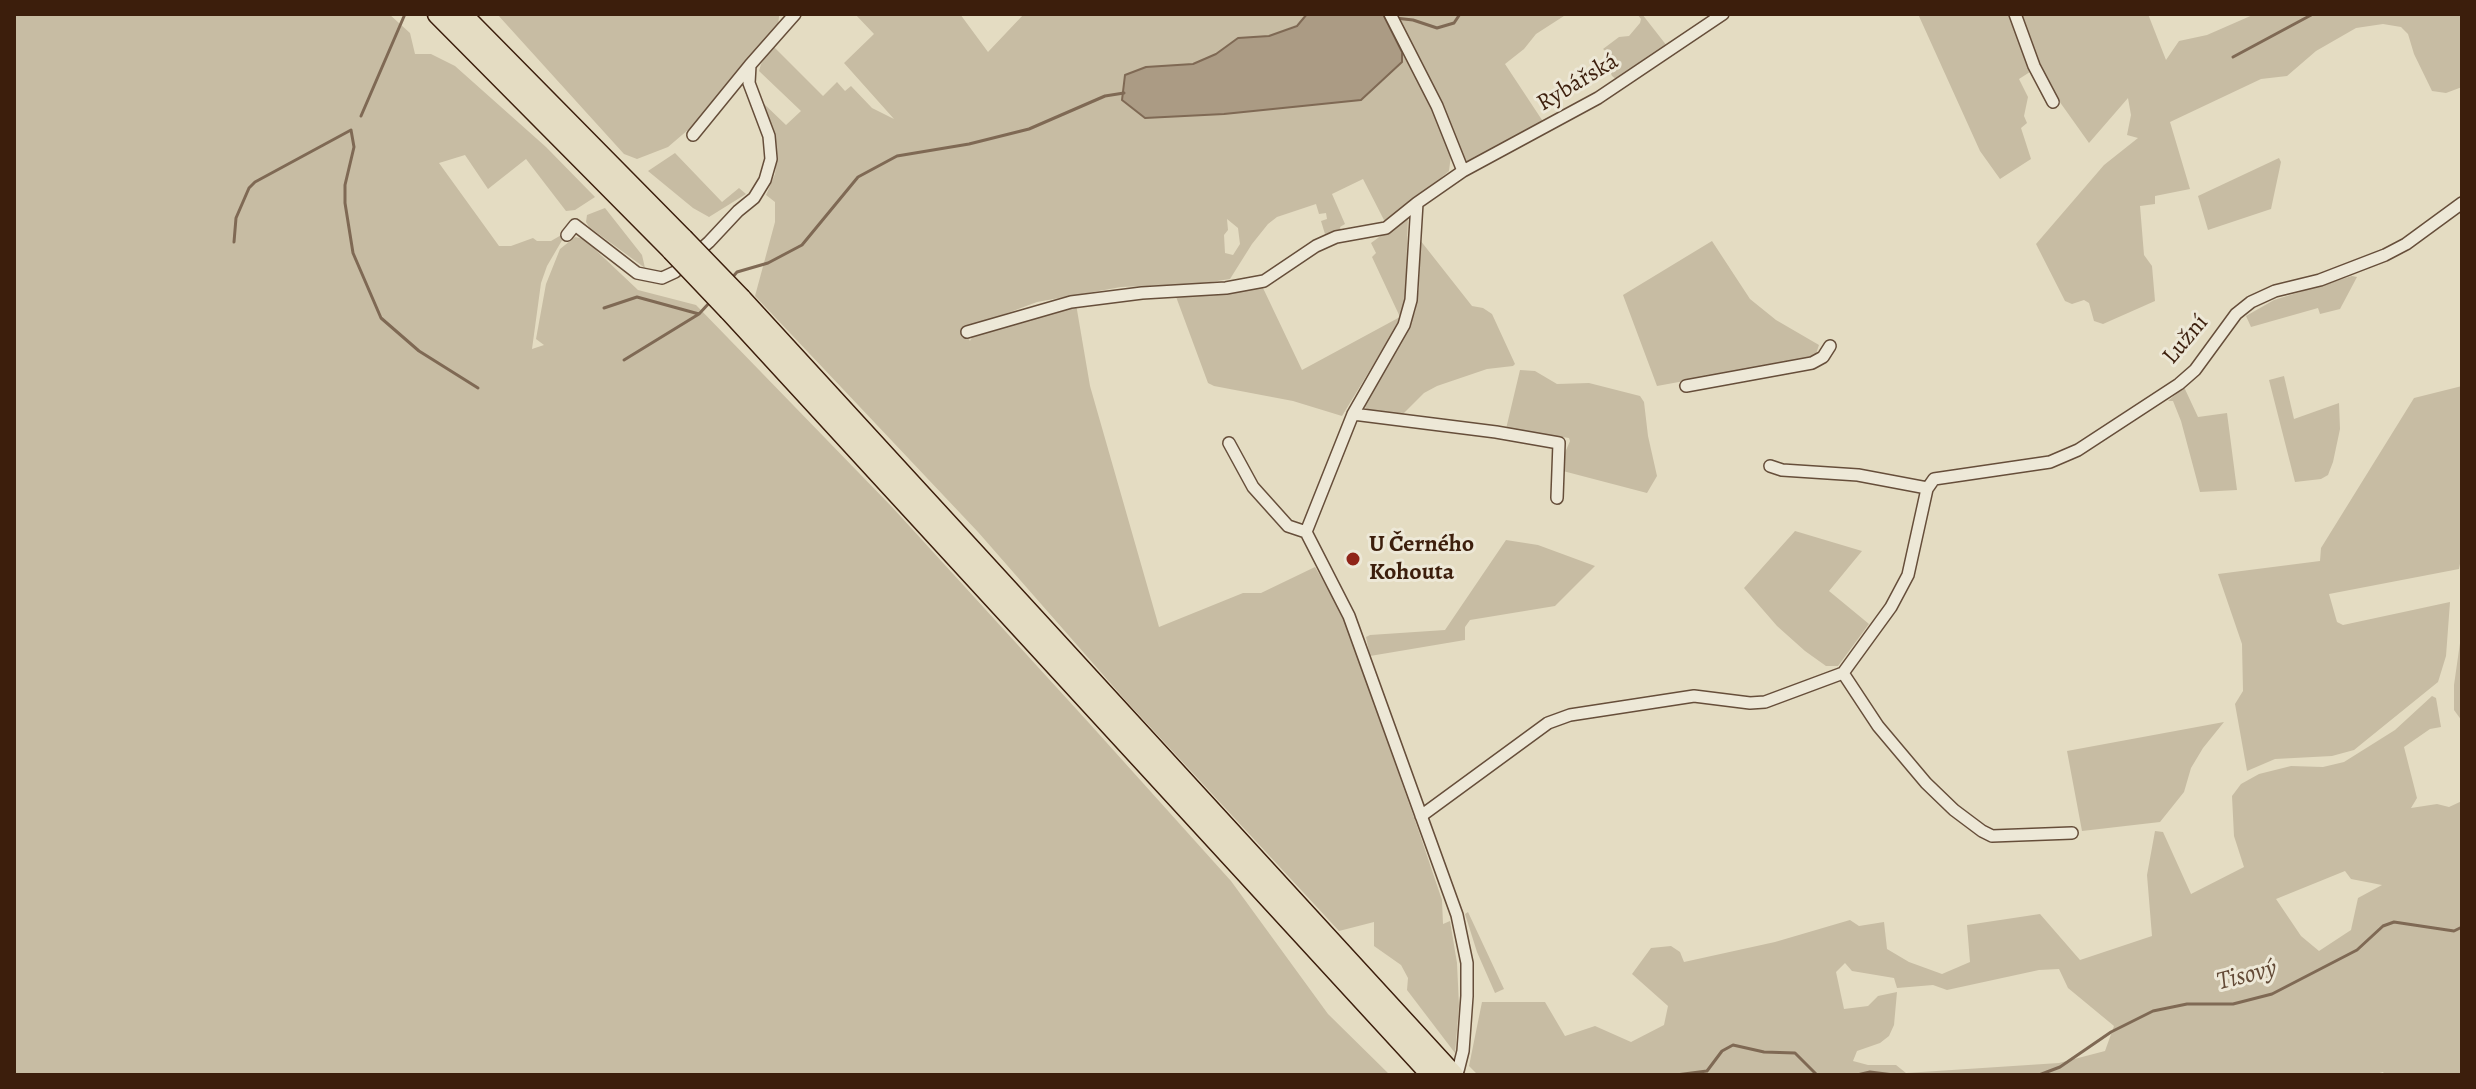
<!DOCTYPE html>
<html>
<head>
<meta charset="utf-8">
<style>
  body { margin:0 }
  #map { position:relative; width:2476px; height:1089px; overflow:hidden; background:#e4dcc2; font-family:Alegreya,serif }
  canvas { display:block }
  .frame { position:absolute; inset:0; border:16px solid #3c1e0c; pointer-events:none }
</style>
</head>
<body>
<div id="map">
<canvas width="2476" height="1089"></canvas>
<div class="frame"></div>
</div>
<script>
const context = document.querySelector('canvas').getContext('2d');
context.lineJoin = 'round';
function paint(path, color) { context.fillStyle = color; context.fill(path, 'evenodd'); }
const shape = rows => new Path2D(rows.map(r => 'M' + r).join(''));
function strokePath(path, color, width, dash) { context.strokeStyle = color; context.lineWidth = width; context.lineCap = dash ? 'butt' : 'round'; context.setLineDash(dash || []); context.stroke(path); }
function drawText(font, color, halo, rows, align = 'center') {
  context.font = font + ' Alegreya,serif'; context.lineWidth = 6; context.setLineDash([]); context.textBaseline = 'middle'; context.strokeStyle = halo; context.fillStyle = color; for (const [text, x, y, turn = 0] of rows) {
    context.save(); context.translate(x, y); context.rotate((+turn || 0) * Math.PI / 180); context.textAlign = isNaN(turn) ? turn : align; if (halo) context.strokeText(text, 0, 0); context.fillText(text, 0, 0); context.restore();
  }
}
const green = shape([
  [14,14,389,14,410,33,415,54,431,54,455,66,546,147,595,197,575,210,566,211,526,159,488,189,465,155,439,163,499,246,511,246,533,238,537,241,551,241,563,234,564,237,547,266,541,283,532,349,544,345,536,339,546,284,560,249,575,237,584,239,638,290,696,305,892,507,1089,723,1231,881,1328,1014,1390,1075,14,1075],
  [497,14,779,14,779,17,778,25,696,123,668,147,637,159,624,154],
  [855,14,960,14,988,52,1024,14,1307,14,1297,25,1269,36,1238,38,1216,54,1192,64,1146,67,1145,118,1224,114,1361,100,1402,52,1383,14,1567,14,1536,34,1524,49,1505,64,1544,123,1467,163,1447,119,1439,128,1443,131,1451,155,1449,171,1391,220,1384,220,1363,179,1332,194,1345,224,1340,227,1341,230,1325,234,1321,221,1327,219,1326,213,1319,214,1316,204,1277,217,1268,224,1252,244,1230,279,1198,284,1121,287,1037,302,962,330,970,341,973,335,1076,304,1090,386,1159,627,1243,593,1261,593,1315,567,1342,613,1418,829,1442,900,1443,924,1450,921,1457,963,1459,1006,1455,1053,1407,990,1408,978,1401,965,1374,946,1374,922,1339,931,1126,701,978,532,755,296,775,222,775,202,766,195,775,174,777,157,774,136,761,101,786,125,801,111,759,71,761,64,773,46,823,96,837,82,845,91,851,86,872,108,894,119,844,63,874,34],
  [1227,219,1238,228,1240,244,1233,255,1225,253,1224,235,1228,230],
  [1637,14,1642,14,1667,46,1616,79,1612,76,1609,69,1609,54,1603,49,1619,37,1629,36,1640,23,1641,19],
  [1918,14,2012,14,2033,70,2019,79,2028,97,2024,116,2027,123,2021,128,2031,159,2000,179,1980,151],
  [2018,14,2148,14,2166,60,2179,41,2207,35,2255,14,2462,14,2462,87,2446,93,2432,91,2414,54,2408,34,2401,27,2383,24,2356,28,2316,51,2287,76,2261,79,2170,122,2190,189,2155,196,2155,204,2140,206,2144,255,2152,266,2155,301,2103,324,2094,321,2089,303,2084,300,2072,304,2065,301,2036,244,2104,165,2138,138,2127,135,2131,115,2128,98,2089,143,2047,84],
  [675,153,722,202,739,188,746,194,709,217,693,208,648,171],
  [2279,158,2281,162,2271,209,2208,230,2198,196],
  [605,208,642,255,645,268,589,227,586,222,587,215],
  [1408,216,1405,305,1401,319,1342,416,1293,401,1214,386,1208,383,1175,294,1263,288,1302,370,1400,317,1372,257,1376,253,1371,243],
  [1420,240,1472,306,1483,308,1492,314,1515,364,1513,366,1487,369,1437,386,1424,393,1402,415,1368,410,1364,406,1406,333,1415,312,1419,288],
  [1712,241,1750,299,1776,320,1819,345,1815,357,1657,386,1623,295],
  [2352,276,2357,277,2340,309,2320,314,2318,308,2251,327,2246,316,2274,300],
  [1520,370,1535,371,1557,384,1589,383,1640,396,1644,402,1648,436,1657,476,1647,493,1563,471,1564,455,1570,441,1569,438,1506,429],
  [2284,376,2294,419,2339,403,2340,429,2333,462,2328,475,2321,479,2295,482,2269,380],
  [2462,386,2462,553,2459,569,2329,594,2337,622,2343,625,2450,602,2446,656,2438,682,2354,750,2332,756,2275,759,2247,771,2235,704,2243,691,2242,644,2218,574,2320,561,2321,548,2414,398],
  [2184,387,2198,417,2227,413,2237,490,2200,492,2181,421,2173,401,2168,401],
  [1795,531,1862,551,1829,591,1869,624,1838,666,1826,666,1805,651,1777,626,1744,588],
  [1506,540,1538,545,1595,566,1555,606,1470,620,1465,627,1465,640,1370,656,1366,637,1370,635,1445,630],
  [2462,629,2462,721,2454,710,2454,685],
  [2432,696,2436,698,2441,727,2430,729,2404,747,2417,798,2411,808,2437,804,2449,807,2462,801,2462,1075,2385,1075,2383,1072,2372,1075,1478,1075,1469,1066,1482,1002,1545,1002,1565,1036,1595,1026,1631,1042,1664,1025,1668,1006,1632,974,1651,948,1671,946,1680,952,1684,962,1775,942,1850,920,1859,926,1884,922,1887,949,1909,962,1942,974,1970,962,1967,925,2040,914,2080,960,2152,936,2147,875,2155,831,2163,832,2191,894,2244,867,2234,836,2232,796,2241,784,2259,774,2291,766,2323,767,2344,762,2395,730],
  [2345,871,2351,879,2382,885,2358,898,2351,930,2319,951,2301,936,2276,899],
  [1845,963,1852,971,1894,978,1897,988,1933,985,1947,990,2039,970,2059,969,2068,988,2114,1026,2105,1051,2059,1063,1906,1073,1896,1065,1868,1065,1853,1061,1857,1051,1880,1043,1889,1036,1894,1025,1897,992,1878,996,1868,1006,1844,1009,1836,972],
  [2224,722,2203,748,2191,768,2184,792,2160,822,2082,831,2067,751],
  [1468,912,1504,989,1495,993,1477,952,1465,914]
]);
const water = shape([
  [1307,14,1383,14,1402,52,1402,62,1361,100,1224,114,1145,118,1122,100,1125,75,1146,67,1193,64,1216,54,1238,38,1269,36,1297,26,1307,14]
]);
const stream = shape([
  [1395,18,1413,20,1437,28,1454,23,1460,14],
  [2233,57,2313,14],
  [361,116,405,14],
  [234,242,236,218,249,188,255,182,351,130,354,147,345,185,345,203,353,253,381,318,419,351,478,388],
  [731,279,737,272,768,263,802,245,858,177,897,156,969,144,1029,129,1105,96,1124,93],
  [604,308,637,297,699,314,710,302],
  [624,360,699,314],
  [1676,1075,1707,1071,1722,1051,1733,1045,1764,1052,1795,1053,1817,1075],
  [1857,1075,1870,1072,1894,1075],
  [2039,1075,2060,1067,2111,1032,2153,1011,2187,1004,2233,1004,2272,994,2357,950,2383,926,2394,922,2454,931,2462,927]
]);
const street = shape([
  [1390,14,1437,106,1463,171],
  [2015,14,2034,66,2053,102],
  [693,135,750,65],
  [567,235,575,225,637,273,662,278,675,272,709,242,738,211,754,198,765,180,771,159,769,136,749,83,750,65,795,14],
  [967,332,1071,302,1142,293,1226,288,1264,281,1316,246,1336,237,1386,228,1417,203],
  [1686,386,1812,363,1823,357,1830,346],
  [1353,414,1496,432,1559,443,1557,498],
  [1229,443,1253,487,1288,526,1306,532],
  [1770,466,1782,470,1858,475,1927,488],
  [1843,673,1878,726,1926,783,1954,810,1982,831,1992,836,2072,833],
  [1421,816,1548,723,1570,715,1694,696,1750,703,1765,702,1843,673,1891,607,1908,575,1927,489,1934,479,2050,462,2078,450,2179,384,2195,370,2236,314,2251,302,2275,291,2320,280,2385,255,2406,244,2462,203],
  [1457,1075,1463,1051,1467,996,1467,963,1457,915,1349,616,1306,532,1353,414,1404,325,1411,300,1417,203,1463,171,1598,98,1723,14]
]);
const highway = shape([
  [438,14,672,250],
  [461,14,683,239],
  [741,299,1453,1075],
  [729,310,1432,1075]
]);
const highwayBridge = shape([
  [683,239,741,299],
  [672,250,729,310]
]);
const markers = [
  [1353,559,8,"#8f2418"]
];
const streetNames = [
  ["Rybářská",1578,83,-31],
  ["Lužní",2186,340,-50]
];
const poiNames = [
  ["U Černého",1369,545],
  ["Kohouta",1369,573]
];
const waterNames = [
  ["Tisový",2247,976,-14]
];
paint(green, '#c7bca3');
paint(water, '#ab9b84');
strokePath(water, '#7f6954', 2);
strokePath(stream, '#7f6954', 3);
strokePath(street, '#664e3a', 14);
strokePath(highway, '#3c1e0c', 23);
strokePath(street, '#ede8d7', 11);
strokePath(highway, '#e4dcc2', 20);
strokePath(highwayBridge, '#3c1e0c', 23, []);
strokePath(highwayBridge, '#e4dcc2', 20);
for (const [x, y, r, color] of markers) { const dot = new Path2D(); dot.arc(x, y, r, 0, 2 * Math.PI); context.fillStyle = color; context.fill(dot); strokePath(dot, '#ede8d7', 3); }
drawText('24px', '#3c1e0c', '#ede8d7', streetNames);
drawText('bold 24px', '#3c1e0c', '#ede8d7', poiNames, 'left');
drawText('italic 26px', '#634a36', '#ede8d7', waterNames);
</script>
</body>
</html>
